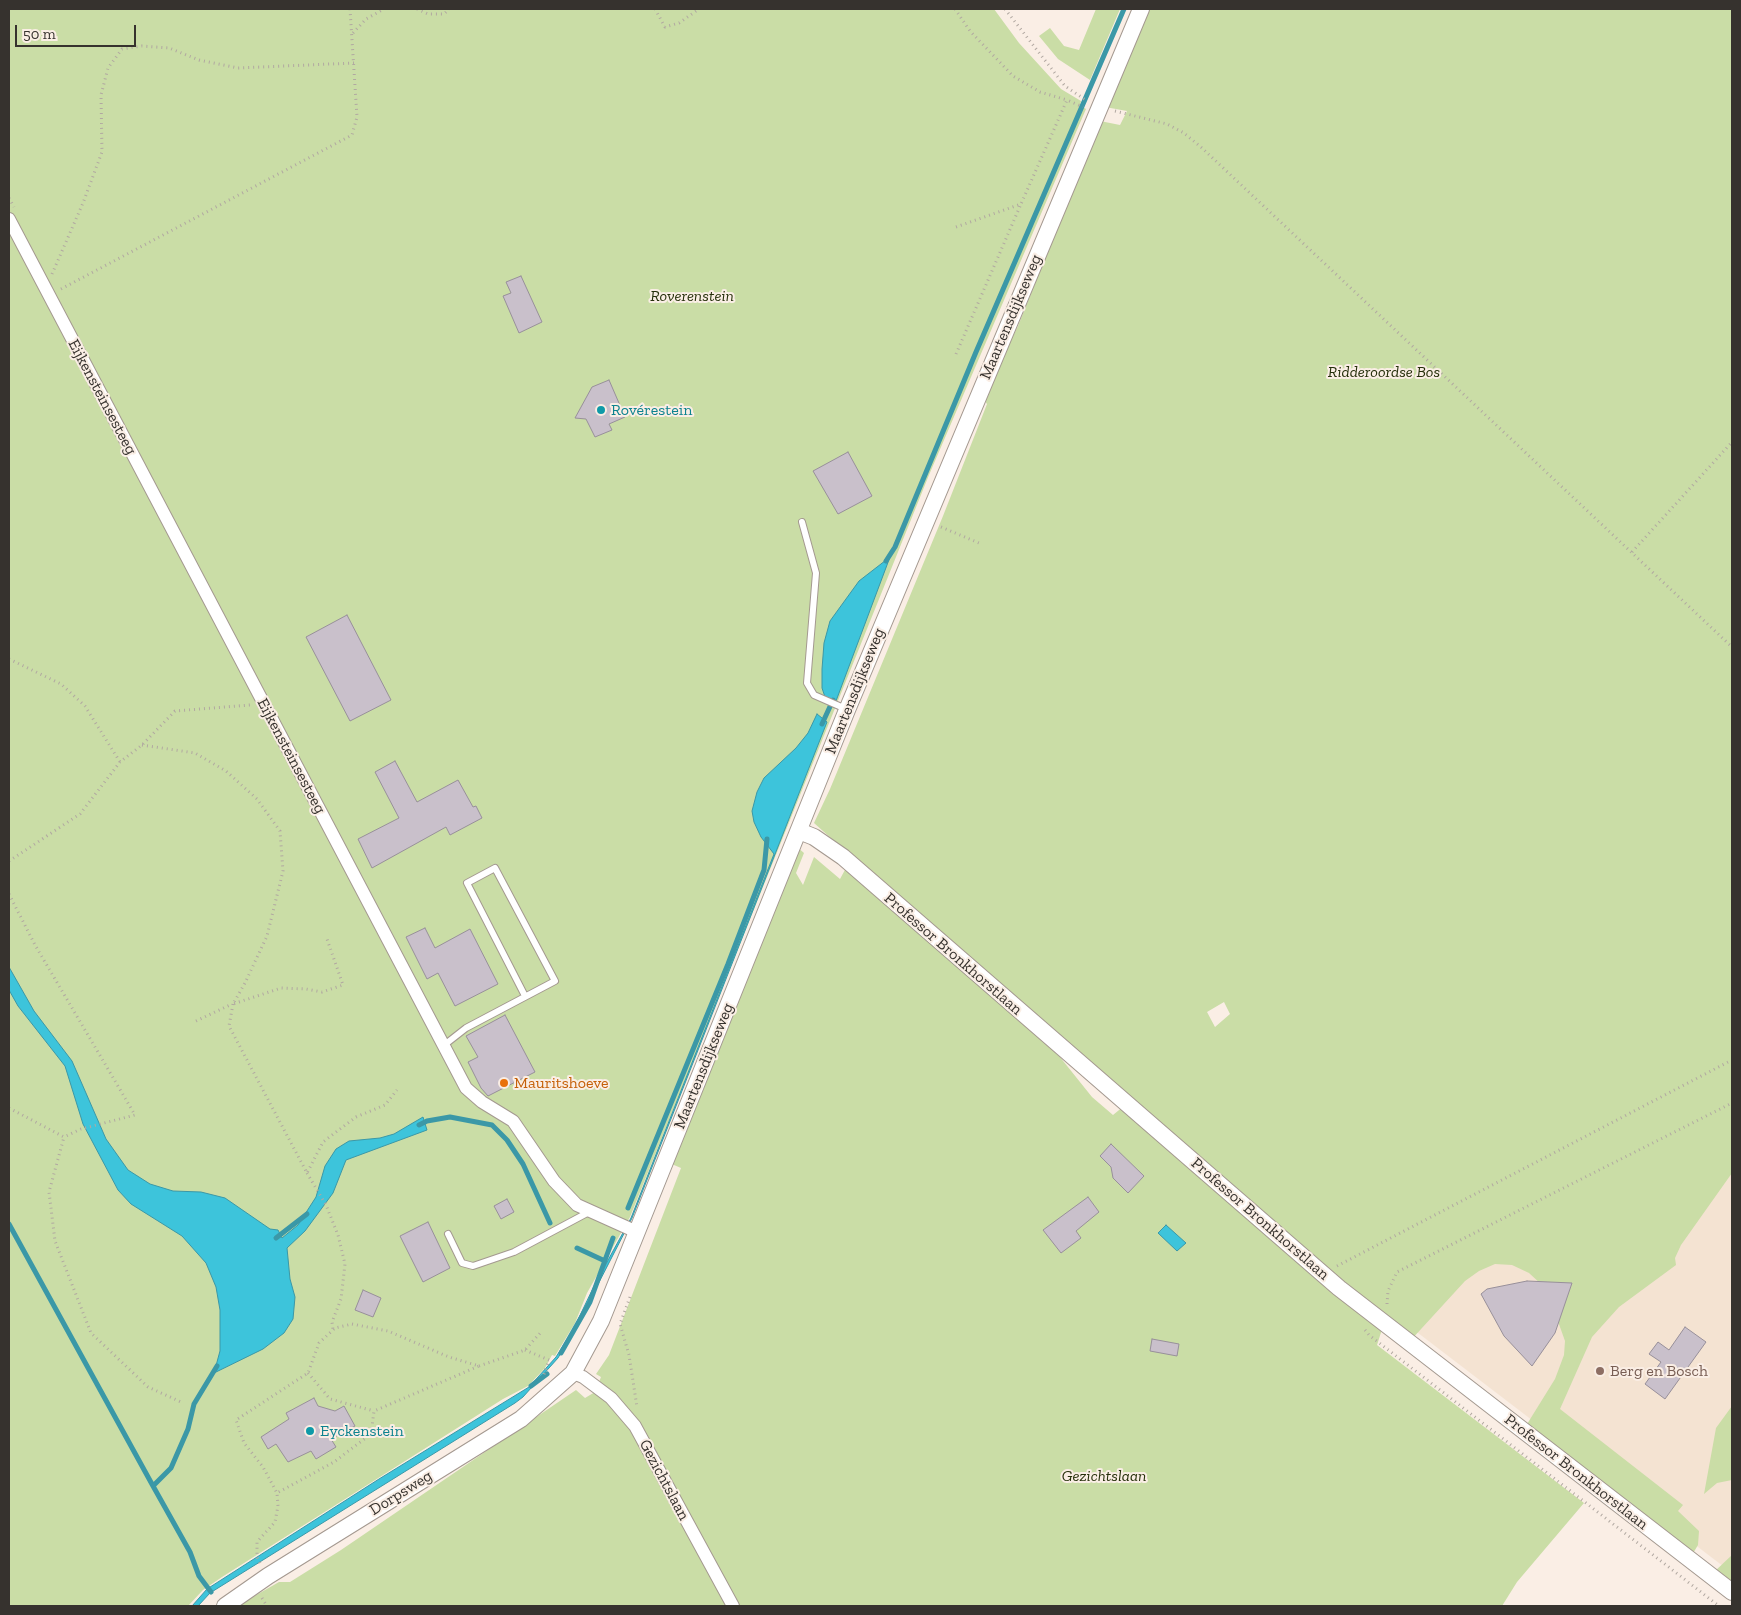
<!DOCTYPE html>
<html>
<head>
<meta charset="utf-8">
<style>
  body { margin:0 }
  #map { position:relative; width:1741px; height:1615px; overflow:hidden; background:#faeee5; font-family:"Zilla Slab",serif }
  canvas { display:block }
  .frame { position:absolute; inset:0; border:10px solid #36322e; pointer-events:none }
  .scale { position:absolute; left:15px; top:25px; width:121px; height:22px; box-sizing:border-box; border:2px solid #36322e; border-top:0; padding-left:6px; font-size:15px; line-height:18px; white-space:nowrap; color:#36322e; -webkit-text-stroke:4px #faeee5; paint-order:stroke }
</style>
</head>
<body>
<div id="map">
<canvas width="1741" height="1615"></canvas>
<div class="frame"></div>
<div class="scale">50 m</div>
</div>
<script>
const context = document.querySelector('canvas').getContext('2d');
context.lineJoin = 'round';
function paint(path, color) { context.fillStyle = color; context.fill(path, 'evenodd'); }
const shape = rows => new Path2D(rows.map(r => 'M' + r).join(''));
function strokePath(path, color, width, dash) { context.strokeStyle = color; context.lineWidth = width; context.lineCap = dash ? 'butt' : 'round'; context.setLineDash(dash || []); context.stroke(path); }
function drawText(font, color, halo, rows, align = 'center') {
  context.font = font + ' "Zilla Slab",serif'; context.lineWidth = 4; context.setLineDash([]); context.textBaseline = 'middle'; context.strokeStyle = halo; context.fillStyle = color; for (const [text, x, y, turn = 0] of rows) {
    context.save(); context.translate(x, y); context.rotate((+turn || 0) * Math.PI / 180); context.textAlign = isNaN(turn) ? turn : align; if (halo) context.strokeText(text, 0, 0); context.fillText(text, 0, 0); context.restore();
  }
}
const education = shape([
  [1732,1122,1732,1573,1388,1310]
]);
const green = shape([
  [9,9,994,9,1019,43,1061,89,1081,101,1080,105,1086,109,929,475,630,1217,587,1293,575,1323,555,1356,552,1355,545,1368,528,1386,503,1399,222,1577,203,1590,188,1606,9,1606],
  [1096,9,1120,9,1090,80,1058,59,1039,36,1050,28,1064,46,1079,50],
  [1149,9,1732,9,1732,1173,1681,1245,1675,1258,1676,1265,1619,1307,1592,1337,1560,1409,1683,1505,1678,1511,1699,1531,1698,1545,1692,1555,1524,1429,1555,1379,1564,1355,1565,1341,1550,1299,1541,1284,1529,1273,1512,1265,1495,1264,1479,1271,1465,1281,1411,1340,1385,1320,1377,1345,1584,1503,1517,1582,1502,1606,237,1606,279,1582,290,1582,341,1550,576,1390,585,1398,595,1392,601,1377,596,1374,609,1355,681,1168,660,1159,788,839,804,853,796,873,803,885,814,857,840,879,852,857,814,823,830,789,943,516,987,404,982,397,1018,326,1100,121,1120,125,1127,111,1105,107],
  [1015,1001,1130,1101,1113,1115,1092,1097],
  [1224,1002,1230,1014,1215,1027,1207,1012],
  [1732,1406,1732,1480,1717,1483,1704,1494,1716,1428],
  [1732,1555,1732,1586,1714,1572]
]);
const water = shape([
  [890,557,836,701,825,697,822,688,822,669,824,643,830,621,859,581,890,557],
  [817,714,827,722,632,1218,574,1331,558,1358,523,1397,515,1403,210,1593,198,1606,192,1606,207,1589,379,1479,529,1387,556,1357,574,1328,595,1284,631,1218,774,854,761,837,754,822,752,811,757,792,764,778,796,748,808,733,817,714],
  [9,967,34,1011,72,1061,106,1139,128,1170,150,1184,173,1191,201,1192,225,1198,270,1229,278,1230,282,1238,298,1225,316,1197,325,1166,336,1149,349,1141,380,1138,394,1134,423,1117,427,1130,346,1160,333,1193,305,1231,287,1248,290,1279,295,1297,293,1319,284,1333,263,1349,214,1373,220,1351,220,1310,216,1287,206,1263,182,1236,131,1204,118,1190,83,1124,65,1066,18,1006,9,990,9,967],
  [1166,1225,1186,1243,1177,1251,1158,1233,1166,1225]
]);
const stream = shape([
  [886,561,895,547,976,352,1124,9],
  [822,724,833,700],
  [419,1125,427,1121,450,1117,492,1125,507,1140,523,1164,550,1223],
  [628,1208,728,964,764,870,767,839],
  [9,1224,153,1486],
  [276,1238,307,1214],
  [577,1248,605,1261],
  [561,1353,590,1302,613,1238],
  [531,1386,547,1374],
  [211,1592,199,1576,190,1552,153,1486,171,1468,188,1429,194,1404,217,1366]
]);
const building = shape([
  [521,276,542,322,519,333,503,296,511,293,506,282,521,276],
  [609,380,625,417,609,424,612,430,595,437,586,419,575,418,592,387,609,380],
  [848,452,872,496,838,514,813,471,848,452],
  [347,615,391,700,350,721,306,637,347,615],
  [395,761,417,802,458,780,473,807,476,806,482,818,450,835,446,827,372,868,358,839,399,818,375,772,395,761],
  [425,928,435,948,470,929,498,984,455,1006,438,973,427,979,406,937,425,928],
  [505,1015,535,1072,488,1096,481,1088,468,1062,478,1057,466,1036,505,1015],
  [1111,1144,1144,1176,1128,1193,1113,1178,1111,1167,1100,1156,1111,1144],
  [1088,1197,1099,1212,1076,1231,1081,1238,1061,1253,1043,1230,1088,1197],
  [507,1199,514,1212,501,1219,494,1206,507,1199],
  [428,1222,450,1268,423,1282,400,1236,428,1222],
  [1527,1281,1572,1283,1555,1333,1532,1366,1504,1336,1481,1294,1487,1289,1527,1281],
  [363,1290,381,1298,373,1317,355,1310,363,1290],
  [1685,1327,1706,1342,1665,1399,1645,1384,1661,1362,1649,1354,1658,1342,1669,1350,1685,1327],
  [1152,1339,1179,1344,1177,1356,1150,1351,1152,1339],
  [314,1398,318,1406,335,1411,344,1406,355,1426,331,1439,336,1447,316,1459,311,1451,288,1462,276,1444,268,1449,261,1437,289,1419,286,1413,314,1398]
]);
const path = shape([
  [417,9,428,14,444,14,449,9],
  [655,9,665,27,679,23,699,9],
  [955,9,970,31,1013,76,1040,92,1067,100],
  [1005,9,1065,86,1087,101],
  [353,33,366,19,384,9],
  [1115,111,1167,124,1184,133,1202,148,1732,647],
  [9,198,14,207],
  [956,227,1021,204,1067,100,1083,107],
  [52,274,83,203,102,152,101,95,108,68,122,49,142,46,169,48,199,60,238,68,354,63],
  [61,289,352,135,357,117,350,9],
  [956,354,1021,204],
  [941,527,979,543],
  [1632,552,1732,442],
  [9,659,61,684,85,706,120,762],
  [142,745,195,753,226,771,257,799,280,831,283,871,267,936,245,983,233,1004,281,988,306,989,322,992,343,985,327,939],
  [9,861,80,814,120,762,142,745,175,711,250,705],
  [9,894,35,945,135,1115,81,1129,64,1137],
  [233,1004,229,1026,307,1173,323,1142,356,1117,385,1105,397,1090],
  [196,1021,232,1004],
  [9,1108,64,1137,49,1192,55,1241,91,1333,148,1387,181,1402],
  [307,1173,326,1205,338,1235,345,1264,341,1299,332,1322,333,1330],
  [1337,1266,1732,1060],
  [630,1297,620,1324,629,1355,637,1407],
  [1387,1304,1388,1291,1397,1272,1732,1103],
  [352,1324,388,1331,449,1357,479,1366,374,1411,371,1434,334,1462,277,1493,263,1467,244,1443,236,1420,308,1373,319,1343,335,1328,352,1324],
  [1365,1330,1369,1335,1719,1606],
  [525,1350,549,1360,543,1377],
  [479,1366,525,1350,542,1331],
  [308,1373,330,1399,374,1411],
  [260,1563,257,1557,257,1542,275,1522,278,1506,277,1493],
  [262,1598,267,1606]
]);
const service = shape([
  [802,522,816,573,807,683,814,695,846,709],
  [443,1046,466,1028,555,981,495,868,467,883,525,996],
  [448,1234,462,1263,473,1266,514,1252,589,1212]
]);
const minor = shape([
  [9,219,466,1088,482,1102,513,1121,554,1181,577,1205,637,1232],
  [573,1373,583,1377,611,1398,635,1426,733,1606]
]);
const tertiary = shape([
  [799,831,814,837,843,857,1339,1288,1732,1592],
  [225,1606,268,1576,521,1419,573,1373,601,1321,847,710,1141,9]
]);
const markers = [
  [601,410,5,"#0f9aa8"],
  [504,1083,5,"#e8710a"],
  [1600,1371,5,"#8d6e63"],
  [310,1431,5,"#0f9aa8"]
];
const parkNames = [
  ["Roverenstein",692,296],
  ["Ridderoordse Bos",1384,372],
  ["Gezichtslaan",1104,1476]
];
const streetNames = [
  ["Maartensdijkseweg",1011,317,-67],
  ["Eijkensteinsesteeg",102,397,62],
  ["Maartensdijkseweg",855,691,-68],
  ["Eijkensteinsesteeg",291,756,62],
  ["Professor Bronkhorstlaan",953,954,41],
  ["Maartensdijkseweg",704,1066,-68],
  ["Professor Bronkhorstlaan",1260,1219,41],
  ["Professor Bronkhorstlaan",1576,1472,38],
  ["Gezichtslaan",664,1480,62],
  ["Dorpsweg",401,1493,-32]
];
const cultureNames = [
  ["Rovérestein",611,410],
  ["Eyckenstein",320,1431]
];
const foodNames = [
  ["Mauritshoeve",514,1083]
];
const educationNames = [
  ["Berg en Bosch",1610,1371]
];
paint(education, '#f4e3d2');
paint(green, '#cadda6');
paint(water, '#3dc4db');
strokePath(water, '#3b98a7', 1);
strokePath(stream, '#3b98a7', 5);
paint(building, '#c9c0cb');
strokePath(building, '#98909a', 1);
strokePath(service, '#a49990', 8);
strokePath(minor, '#a49990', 14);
strokePath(tertiary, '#a49990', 18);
strokePath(path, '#b1a8a1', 3, [1, 4]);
strokePath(service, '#fff', 6);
strokePath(minor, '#fff', 12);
strokePath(tertiary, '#fff', 16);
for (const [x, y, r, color] of markers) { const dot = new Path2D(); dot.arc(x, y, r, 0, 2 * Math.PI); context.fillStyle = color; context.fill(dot); strokePath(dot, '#faeee5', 2); }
drawText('italic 16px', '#252f0a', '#faeee5', parkNames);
drawText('16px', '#36322e', '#faeee5', streetNames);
drawText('16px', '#0d838f', '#faeee5', cultureNames, 'left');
drawText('16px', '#c56008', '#faeee5', foodNames, 'left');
drawText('16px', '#785e54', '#faeee5', educationNames, 'left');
</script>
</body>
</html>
